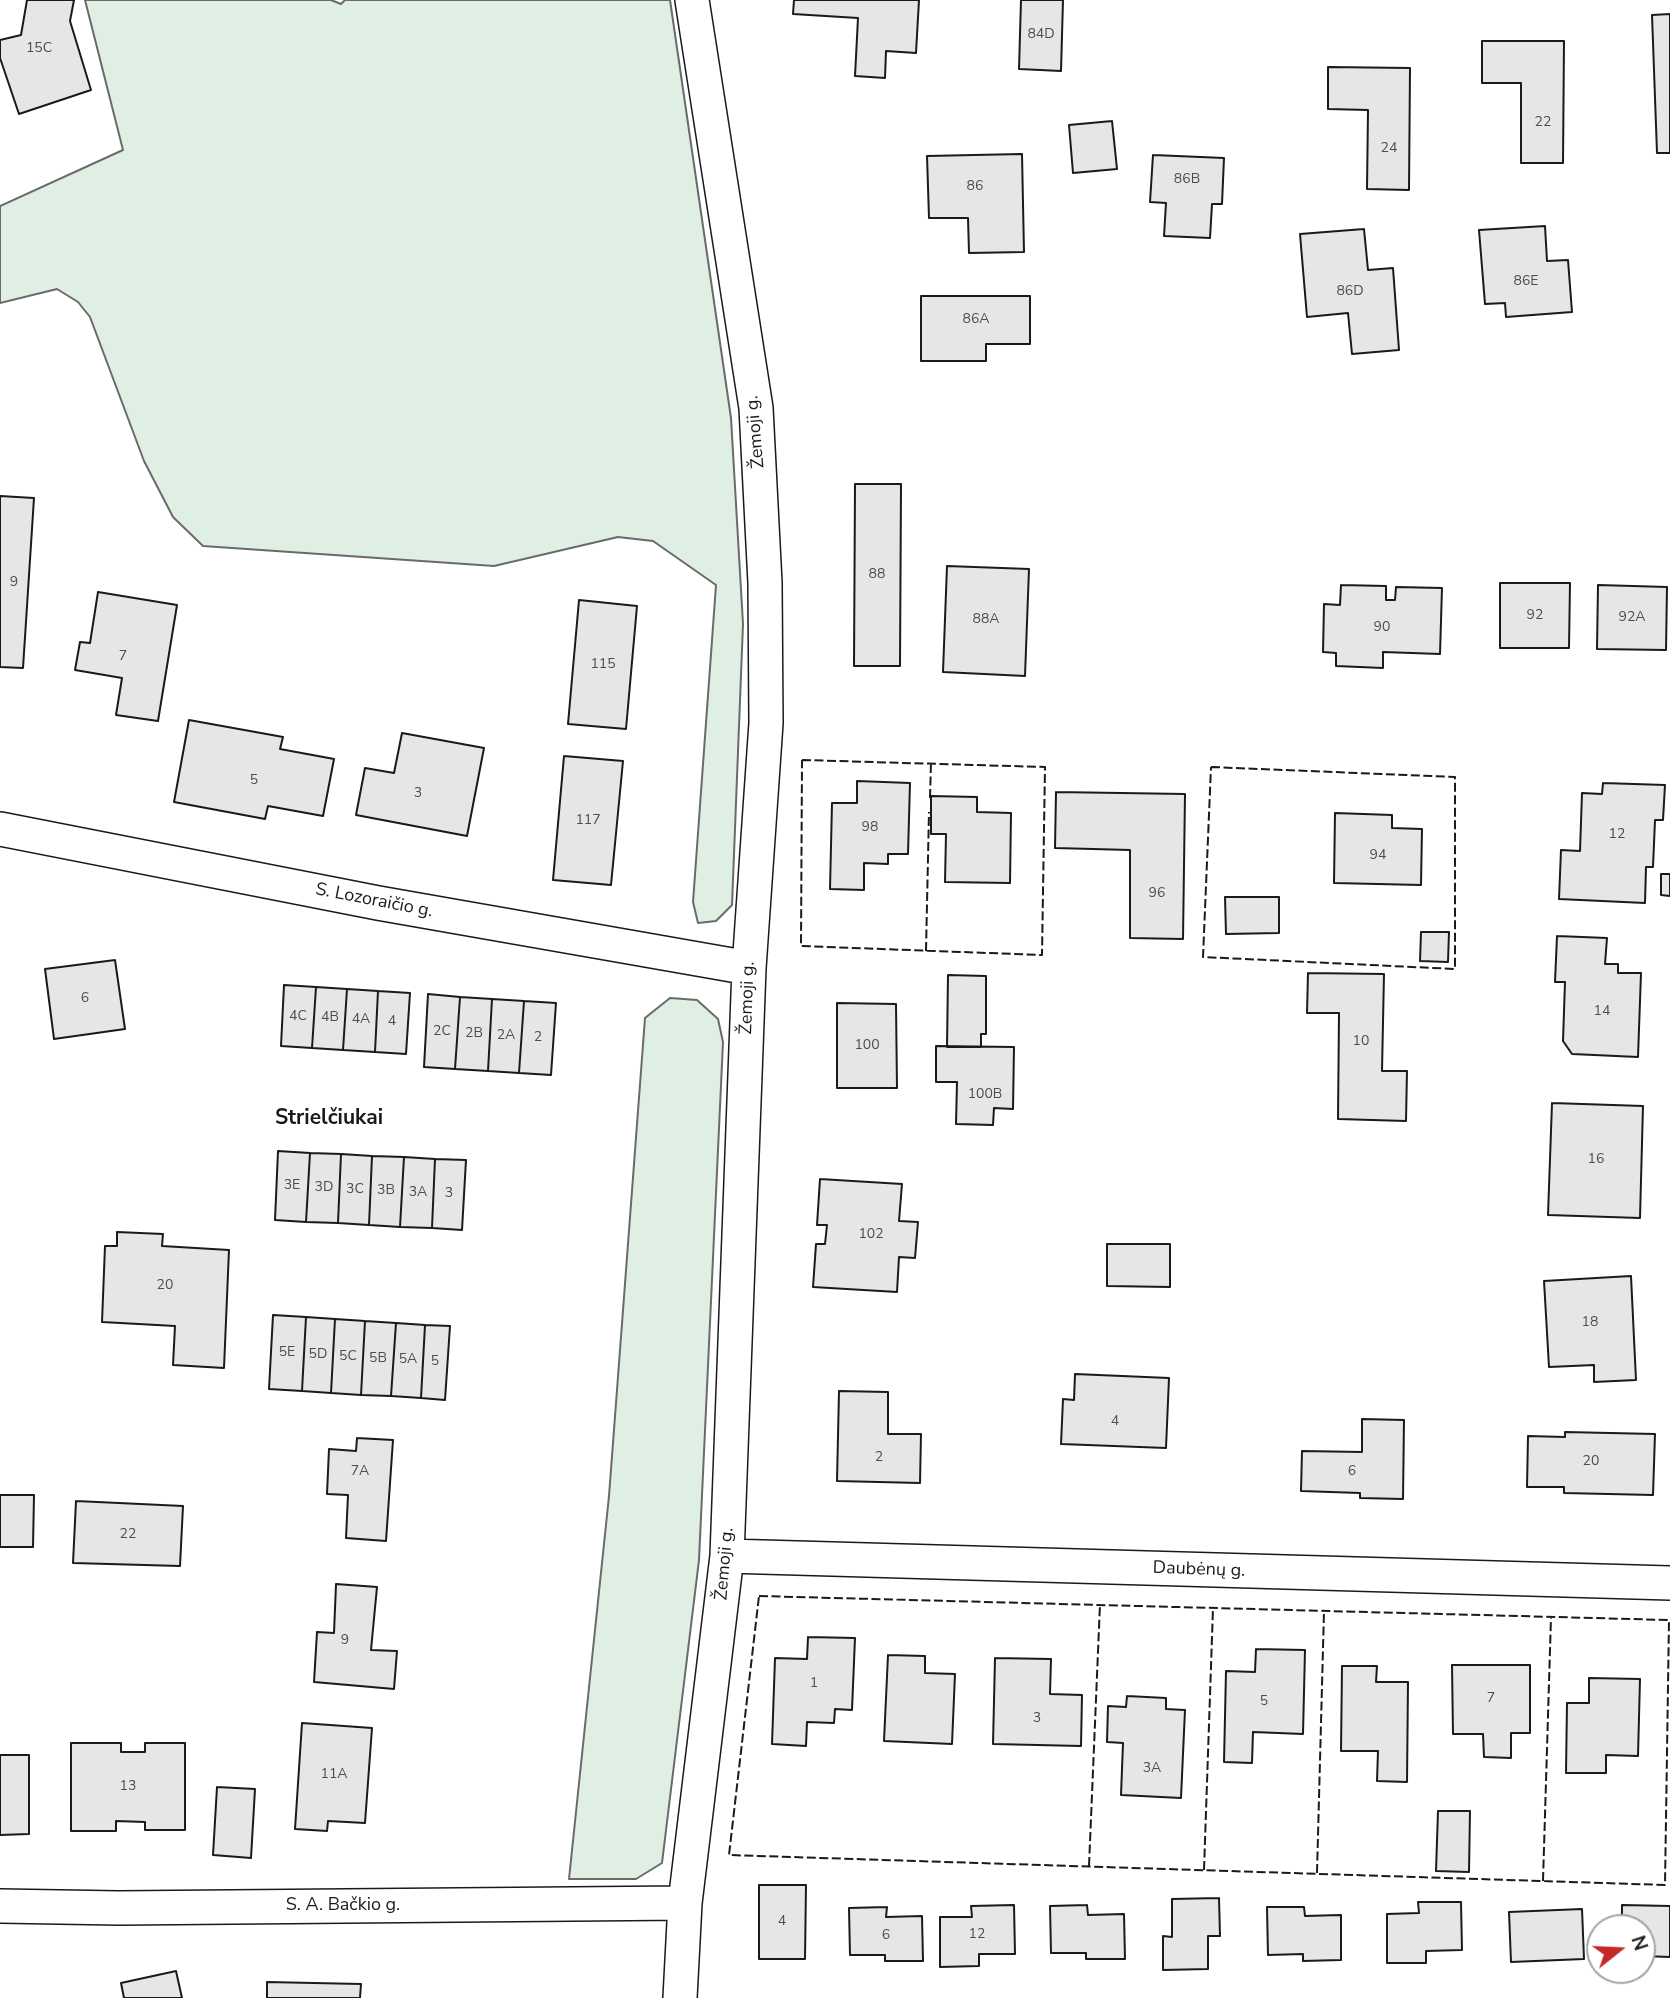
<!DOCTYPE html>
<html>
<head>
<meta charset="utf-8">
<style>
  body { margin:0 }
  #map { position:relative; width:1670px; height:1998px; overflow:hidden; background:#fff; font-family:"Nunito Sans",sans-serif }
  canvas { display:block }
  .north { position:absolute; left:1586px; top:1914px; width:70px; height:70px; box-sizing:border-box; background:#fff; border:2px solid #a3a3a3; border-radius:50%; rotate:72deg; font-size:19px; font-weight:700; line-height:28px; text-align:center; color:#1a1a1a }
  .north::after { content:''; display:block; margin:auto; width:24px; height:32px; background:#c62828; clip-path:polygon(50% 0,100% 100%,50% 72%,0 100%) }
</style>
</head>
<body>
<div id="map">
<canvas width="1670" height="1998"></canvas>
<div class="north">N</div>
</div>
<script>
const context = document.querySelector('canvas').getContext('2d');
context.lineJoin = 'round';
function paint(path, color) { context.fillStyle = color; context.fill(path, 'evenodd'); }
const shape = rows => new Path2D(rows.map(r => 'M' + r).join(''));
function strokePath(path, color, width, dash) { context.strokeStyle = color; context.lineWidth = width; context.lineCap = dash ? 'butt' : 'round'; context.setLineDash(dash || []); context.stroke(path); }
function drawText(font, color, halo, rows, align = 'center') {
  context.font = font + ' "Nunito Sans",sans-serif'; context.lineWidth = 5; context.setLineDash([]); context.textBaseline = 'middle'; context.strokeStyle = halo; context.fillStyle = color; for (const [text, x, y, turn = 0] of rows) {
    context.save(); context.translate(x, y); context.rotate((+turn || 0) * Math.PI / 180); context.textAlign = isNaN(turn) ? turn : align; if (halo) context.strokeText(text, 0, 0); context.fillText(text, 0, 0); context.restore();
  }
}
const green = shape([
  [85,0,331,0,341,4,345,0,670,0,731,418,743,624,732,905,716,921,698,923,693,902,716,585,653,541,618,537,494,566,203,546,173,517,144,461,90,317,78,302,57,289,0,303,0,206,123,150,85,0],
  [670,998,697,1000,718,1019,723,1042,699,1560,662,1863,636,1879,569,1879,609,1496,645,1018,670,998]
]);
const building = shape([
  [27,0,74,0,70,21,91,90,19,114,0,58,0,40,21,35,27,0],
  [794,0,919,0,916,53,886,51,885,78,855,76,858,18,793,14,794,0],
  [1021,0,1063,0,1061,71,1019,69,1021,0],
  [1670,14,1670,153,1657,153,1652,15,1670,14],
  [1482,41,1564,41,1563,163,1521,163,1521,83,1482,83,1482,41],
  [1328,67,1410,68,1409,190,1367,189,1368,110,1328,109,1328,67],
  [1112,121,1117,169,1073,173,1069,125,1112,121],
  [1022,154,1024,252,969,253,968,218,929,218,927,156,1022,154],
  [1153,155,1224,158,1222,204,1212,204,1210,238,1164,236,1166,203,1150,202,1153,155],
  [1545,226,1547,261,1568,260,1572,312,1506,317,1505,303,1485,304,1479,230,1545,226],
  [1364,229,1368,270,1393,268,1399,350,1352,354,1348,313,1307,317,1300,234,1364,229],
  [921,296,1030,296,1030,344,986,344,986,361,921,361,921,296],
  [855,484,901,484,900,666,854,666,855,484],
  [0,496,34,498,23,668,0,667,0,496],
  [947,566,1029,569,1025,676,943,672,947,566],
  [1500,583,1570,583,1569,648,1500,648,1500,583],
  [1341,585,1386,586,1386,600,1395,600,1396,587,1442,588,1440,654,1383,652,1383,668,1336,666,1336,653,1323,652,1324,604,1340,605,1341,585],
  [1598,585,1667,587,1666,650,1597,649,1598,585],
  [98,592,177,605,158,721,116,715,122,678,75,670,80,642,90,643,98,592],
  [579,600,637,606,626,729,568,724,579,600],
  [189,720,283,737,280,749,334,759,323,816,268,806,265,819,174,802,189,720],
  [402,733,484,748,467,836,356,815,365,768,394,773,402,733],
  [564,756,623,761,611,885,553,880,564,756],
  [857,781,910,783,908,854,888,854,888,864,864,863,864,890,830,889,832,803,857,803,857,781],
  [1603,783,1665,785,1663,820,1655,820,1653,867,1646,867,1645,903,1559,899,1561,850,1580,851,1582,793,1602,794,1603,783],
  [1056,792,1185,794,1183,939,1130,938,1130,850,1055,848,1056,792],
  [931,796,977,797,977,812,1011,813,1010,883,945,882,946,834,931,834,931,796],
  [1335,813,1392,815,1392,828,1422,829,1421,885,1334,883,1335,813],
  [1661,874,1670,874,1670,896,1661,895,1661,874],
  [1225,897,1279,897,1279,933,1226,934,1225,897],
  [1421,932,1449,932,1448,962,1420,961,1421,932],
  [1557,936,1607,938,1605,964,1618,964,1618,973,1641,973,1638,1057,1572,1054,1563,1041,1565,982,1555,982,1557,936],
  [115,960,125,1029,54,1039,45,969,115,960],
  [1308,973,1384,974,1382,1071,1407,1071,1406,1121,1338,1119,1339,1013,1307,1013,1308,973],
  [948,975,986,976,986,1034,981,1034,981,1047,947,1047,948,975],
  [284,985,316,987,312,1048,281,1046,284,985],
  [316,987,347,989,343,1050,312,1048,316,987],
  [347,989,378,991,375,1052,343,1050,347,989],
  [378,991,410,993,406,1054,375,1052,378,991],
  [428,994,460,997,455,1069,424,1067,428,994],
  [460,997,492,999,488,1071,455,1069,460,997],
  [492,999,524,1001,519,1073,488,1071,492,999],
  [524,1001,556,1003,551,1075,519,1073,524,1001],
  [837,1003,896,1004,897,1088,837,1088,837,1003],
  [936,1046,1014,1047,1013,1109,994,1108,993,1125,956,1124,957,1082,936,1082,936,1046],
  [1552,1103,1643,1106,1640,1218,1548,1215,1552,1103],
  [278,1151,310,1153,306,1222,275,1220,278,1151],
  [310,1153,341,1154,338,1223,306,1222,310,1153],
  [341,1154,372,1156,369,1225,338,1223,341,1154],
  [372,1156,404,1157,400,1227,369,1225,372,1156],
  [404,1157,435,1159,432,1228,400,1227,404,1157],
  [435,1159,466,1160,462,1230,432,1228,435,1159],
  [820,1179,902,1184,899,1221,918,1222,915,1258,899,1257,897,1292,813,1287,816,1244,825,1244,827,1225,817,1225,820,1179],
  [117,1232,163,1234,162,1246,229,1250,224,1368,173,1365,175,1326,102,1322,105,1246,117,1246,117,1232],
  [1107,1244,1170,1244,1170,1287,1107,1286,1107,1244],
  [1631,1276,1636,1380,1594,1382,1594,1365,1549,1367,1544,1281,1631,1276],
  [273,1315,306,1317,302,1391,269,1389,273,1315],
  [306,1317,335,1319,331,1393,302,1391,306,1317],
  [335,1319,365,1321,361,1395,331,1393,335,1319],
  [365,1321,396,1323,391,1396,361,1395,365,1321],
  [396,1323,425,1325,421,1398,391,1396,396,1323],
  [425,1325,450,1326,445,1400,421,1398,425,1325],
  [1075,1374,1169,1378,1166,1448,1061,1444,1063,1399,1074,1400,1075,1374],
  [839,1391,888,1392,888,1434,921,1434,920,1483,837,1481,839,1391],
  [1362,1419,1404,1420,1403,1499,1360,1498,1360,1493,1301,1491,1302,1451,1362,1452,1362,1419],
  [1565,1432,1655,1434,1653,1495,1564,1493,1564,1487,1527,1487,1528,1436,1565,1437,1565,1432],
  [357,1438,393,1440,386,1541,346,1538,348,1495,327,1494,329,1449,356,1451,357,1438],
  [0,1495,34,1495,33,1547,0,1547,0,1495],
  [76,1501,183,1506,180,1566,73,1563,76,1501],
  [336,1584,377,1587,371,1650,397,1651,394,1689,314,1682,317,1632,334,1633,336,1584],
  [808,1637,855,1638,852,1710,835,1709,834,1723,807,1722,806,1746,772,1744,775,1658,807,1659,808,1637],
  [1256,1649,1305,1650,1303,1734,1253,1732,1252,1763,1224,1762,1226,1671,1255,1672,1256,1649],
  [888,1655,925,1656,925,1673,955,1674,952,1744,884,1741,888,1655],
  [995,1658,1051,1659,1050,1694,1082,1695,1081,1746,993,1744,995,1658],
  [1452,1665,1530,1665,1530,1733,1511,1733,1511,1758,1484,1757,1483,1734,1453,1734,1452,1665],
  [1342,1666,1377,1666,1376,1682,1408,1682,1407,1782,1377,1781,1378,1751,1341,1751,1342,1666],
  [1589,1678,1640,1679,1638,1756,1606,1755,1606,1773,1566,1773,1567,1703,1589,1703,1589,1678],
  [1127,1696,1166,1698,1166,1709,1185,1710,1181,1798,1121,1795,1123,1743,1107,1742,1108,1706,1126,1707,1127,1696],
  [302,1723,372,1728,365,1823,328,1821,327,1831,295,1829,302,1723],
  [71,1743,121,1743,121,1752,145,1752,145,1743,185,1743,185,1830,145,1830,145,1822,116,1821,116,1831,71,1831,71,1743],
  [0,1755,29,1755,29,1834,0,1835,0,1755],
  [217,1787,255,1789,251,1858,213,1855,217,1787],
  [1438,1811,1470,1811,1469,1872,1436,1871,1438,1811],
  [759,1885,806,1885,805,1959,759,1959,759,1885],
  [1219,1898,1220,1936,1208,1936,1208,1969,1163,1970,1163,1936,1172,1937,1172,1899,1219,1898],
  [1418,1902,1461,1902,1462,1950,1426,1951,1426,1963,1387,1963,1387,1914,1419,1913,1418,1902],
  [1014,1905,1015,1954,979,1954,979,1966,940,1967,940,1917,972,1917,971,1906,1014,1905],
  [1087,1905,1088,1915,1124,1914,1125,1959,1086,1959,1086,1953,1051,1953,1050,1906,1087,1905],
  [1622,1905,1670,1906,1670,1957,1642,1956,1642,1928,1622,1928,1622,1905],
  [887,1907,886,1917,922,1916,923,1961,885,1961,885,1955,850,1955,849,1908,887,1907],
  [1267,1907,1304,1907,1305,1916,1341,1915,1341,1960,1303,1961,1303,1954,1268,1955,1267,1907],
  [1582,1909,1584,1959,1511,1962,1509,1912,1582,1909],
  [176,1971,182,1998,124,1998,121,1983,176,1971],
  [267,1982,361,1984,360,1998,267,1998,267,1982]
]);
const minor = shape([
  [0,829,378,903,749,968],
  [727,1556,1670,1583],
  [0,1906,119,1908,685,1903],
  [680,1998,685,1903,727,1556,749,968,766,723,765,583,756,408,692,0]
]);
const fence = shape([
  [802,760,1045,767,1042,955,801,946,802,760],
  [1211,767,1455,777,1455,969,1203,957,1211,767],
  [930,798,931,763],
  [926,951,929,812],
  [759,1596,1669,1620,1665,1885,729,1855,759,1596],
  [1089,1866,1100,1604],
  [1204,1870,1213,1608],
  [1317,1873,1324,1611],
  [1543,1881,1551,1617]
]);
const numberNames = [
  ["84D",1041,35],
  ["15C",39,49],
  ["22",1543,123],
  ["24",1389,149],
  ["86B",1187,180],
  ["86",975,187],
  ["86E",1526,282],
  ["86D",1350,292],
  ["86A",976,320],
  ["88",877,575],
  ["9",14,583],
  ["92",1535,616],
  ["92A",1632,618],
  ["88A",986,620],
  ["90",1382,628],
  ["7",123,657],
  ["115",603,665],
  ["5",254,781],
  ["3",418,794],
  ["117",588,821],
  ["98",870,828],
  ["12",1617,835],
  ["94",1378,856],
  ["96",1157,894],
  ["6",85,999],
  ["14",1602,1012],
  ["4C",298,1017],
  ["4B",330,1018],
  ["4A",361,1020],
  ["4",392,1022],
  ["2C",442,1032],
  ["2B",474,1034],
  ["2A",506,1036],
  ["2",538,1038],
  ["10",1361,1042],
  ["100",867,1046],
  ["100B",985,1095],
  ["16",1596,1160],
  ["3E",292,1186],
  ["3D",324,1188],
  ["3C",355,1190],
  ["3B",386,1191],
  ["3A",418,1193],
  ["3",449,1194],
  ["102",871,1235],
  ["20",165,1286],
  ["18",1590,1323],
  ["5E",287,1353],
  ["5D",318,1355],
  ["5C",348,1357],
  ["5B",378,1359],
  ["5A",408,1360],
  ["5",435,1362],
  ["4",1115,1422],
  ["2",879,1458],
  ["20",1591,1462],
  ["7A",360,1472],
  ["6",1352,1472],
  ["22",128,1535],
  ["9",345,1641],
  ["1",814,1684],
  ["7",1491,1699],
  ["5",1264,1702],
  ["3",1037,1719],
  ["3A",1152,1769],
  ["11A",334,1775],
  ["13",128,1787],
  ["4",782,1922],
  ["12",977,1935],
  ["6",886,1936]
];
const streetNames = [
  ["Žemoji g.",756,432,-95],
  ["S. Lozoraičio g.",374,901,11],
  ["Žemoji g.",748,998,-88],
  ["Žemoji g.",725,1564,-85],
  ["Daubėnų g.",1199,1570,2],
  ["S. A. Bačkio g.",343,1906]
];
const quarterNames = [
  ["Strielčiukai",329,1119]
];
paint(green, '#e0efe3');
strokePath(green, '#6a6a6a', 2);
paint(building, '#e6e6e6');
strokePath(building, '#1a1a1a', 2);
strokePath(minor, '#1a1a1a', 36);
strokePath(minor, '#fff', 33);
strokePath(fence, '#1a1a1a', 2, [9, 3.5]);
drawText('14px', '#4d4d4d', null, numberNames);
drawText('18px', '#1a1a1a', '#fff', streetNames);
drawText('bold 21px', '#1a1a1a', '#fff', quarterNames);
</script>
</body>
</html>
